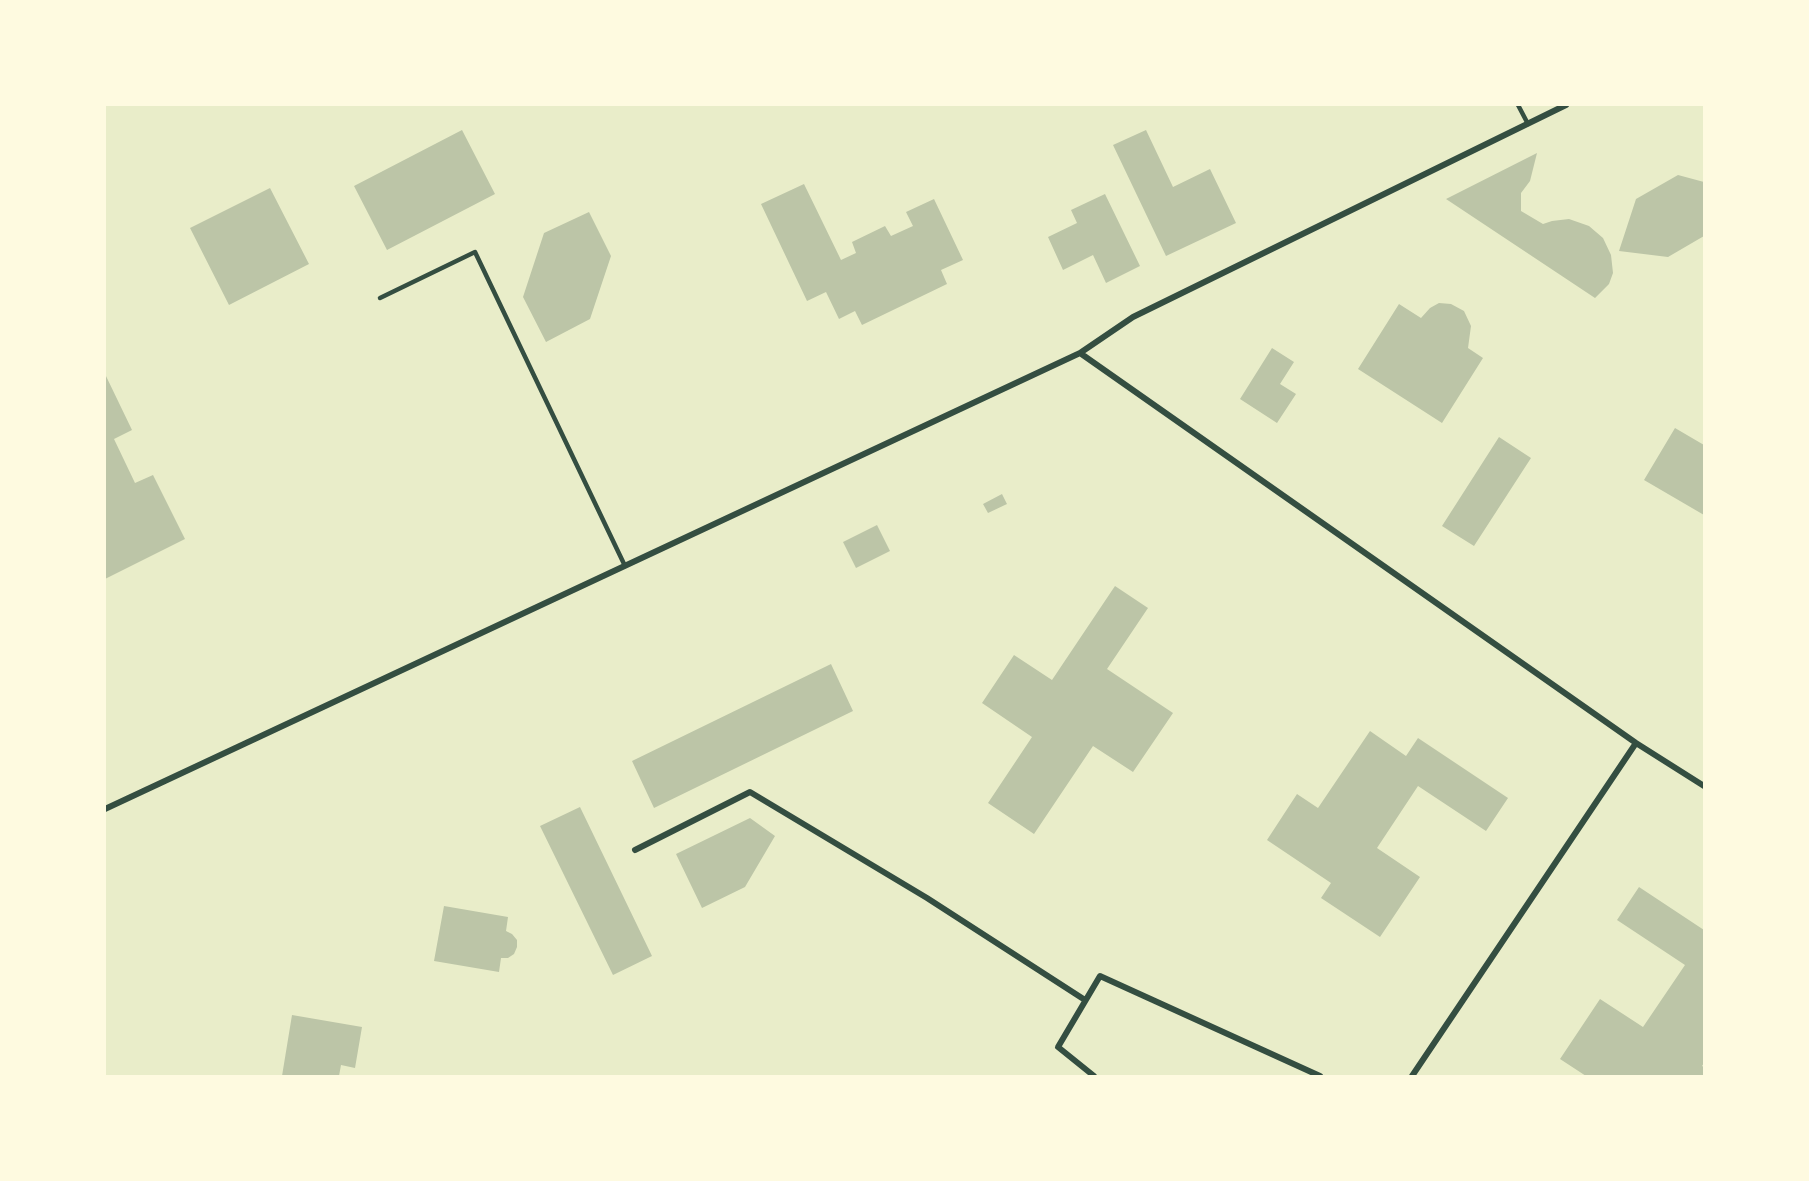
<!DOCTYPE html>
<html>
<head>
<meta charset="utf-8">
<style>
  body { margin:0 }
  #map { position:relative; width:1809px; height:1181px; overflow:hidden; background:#e9edc9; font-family:"Source Sans 3",sans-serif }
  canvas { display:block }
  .frame { position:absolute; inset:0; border:106px solid #fefae0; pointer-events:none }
</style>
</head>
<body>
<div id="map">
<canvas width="1809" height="1181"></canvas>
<div class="frame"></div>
</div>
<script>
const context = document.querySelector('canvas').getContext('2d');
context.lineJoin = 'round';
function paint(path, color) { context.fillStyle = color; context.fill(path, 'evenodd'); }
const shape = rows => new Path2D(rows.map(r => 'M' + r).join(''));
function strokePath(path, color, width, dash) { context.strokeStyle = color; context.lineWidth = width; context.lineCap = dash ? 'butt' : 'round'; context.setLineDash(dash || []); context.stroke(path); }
const building = shape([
  [462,130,495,194,387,250,354,186],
  [1146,130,1173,187,1210,169,1236,223,1166,256,1113,145],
  [1537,153,1530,181,1521,193,1521,211,1543,224,1552,221,1569,219,1589,226,1603,238,1611,255,1613,273,1609,284,1595,298,1446,199],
  [1678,175,1704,182,1704,236,1668,257,1619,251,1636,199],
  [804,184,841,260,856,253,852,242,885,226,891,236,913,226,906,212,934,199,963,260,941,270,947,284,862,325,855,311,839,319,826,292,807,301,761,204],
  [270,188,309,264,229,305,190,228],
  [1105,194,1140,266,1106,283,1093,255,1063,270,1048,237,1077,223,1071,210],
  [589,212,611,256,590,319,546,342,523,297,544,233],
  [1439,303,1451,304,1464,311,1471,326,1468,348,1483,358,1442,423,1358,369,1399,304,1421,318,1430,308],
  [1272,348,1294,362,1280,384,1296,394,1277,423,1240,399],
  [105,374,132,430,114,439,135,483,153,475,185,539,105,579],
  [1675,428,1704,445,1704,515,1644,480],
  [1499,437,1531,458,1474,546,1442,526],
  [1002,494,1007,504,988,513,983,504],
  [877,525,890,551,856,568,843,542],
  [1115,586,1148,608,1107,669,1173,713,1133,772,1093,746,1034,834,988,803,1032,737,982,703,1014,655,1052,680],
  [831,664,853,711,654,808,632,761],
  [1370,731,1406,756,1418,738,1508,798,1486,831,1418,786,1377,848,1420,877,1380,937,1321,898,1331,883,1267,840,1297,794,1318,808],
  [580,807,652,956,613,975,540,826],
  [750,818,775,836,745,887,702,908,676,854],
  [1639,887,1704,930,1704,1063,1702,1066,1704,1067,1704,1076,1586,1076,1560,1059,1600,999,1643,1027,1685,965,1617,920],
  [444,906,508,917,506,931,512,934,517,940,517,947,514,954,508,958,501,958,499,972,434,961],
  [292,1015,362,1027,355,1068,341,1065,339,1076,282,1076]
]);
const service = shape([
  [1518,105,1528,124],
  [380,298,475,252,625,566]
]);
const minor = shape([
  [1080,353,1133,317,1566,105],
  [105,809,1080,353,1636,743,1704,786],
  [635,850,750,792,927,898,1085,1000],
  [1094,1076,1058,1047,1100,976,1320,1076],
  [1412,1076,1636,743]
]);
paint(building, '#bcc5a7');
strokePath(service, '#344e41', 4.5);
strokePath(minor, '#344e41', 6);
</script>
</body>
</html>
